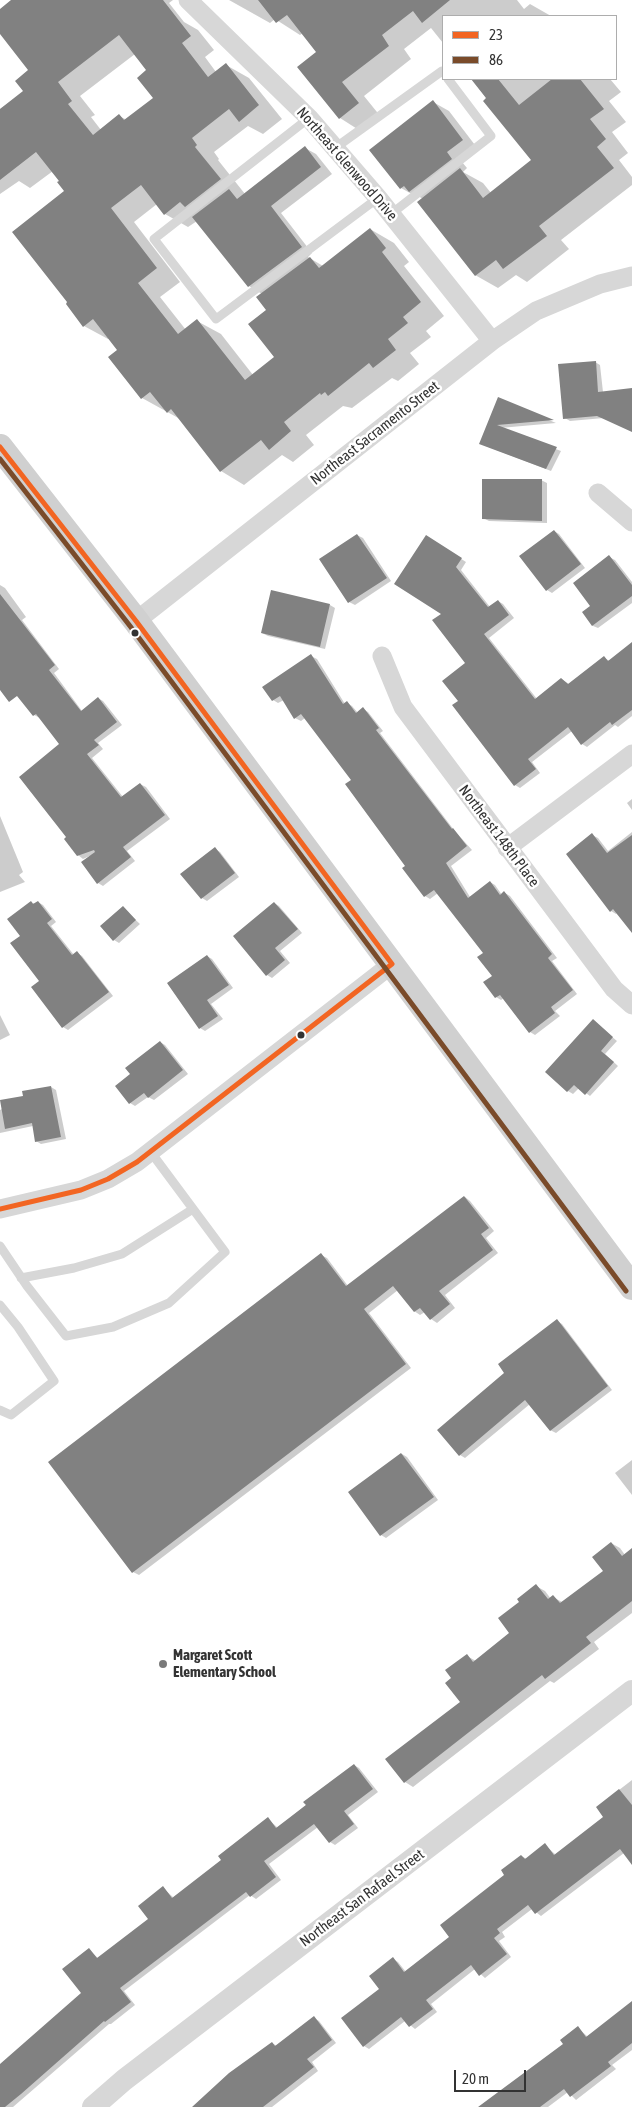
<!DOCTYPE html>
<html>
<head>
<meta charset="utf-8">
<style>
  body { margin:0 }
  #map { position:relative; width:632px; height:2107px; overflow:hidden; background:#fff; font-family:"Asap Condensed",sans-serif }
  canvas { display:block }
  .legend { position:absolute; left:442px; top:15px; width:175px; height:65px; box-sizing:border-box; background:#fff; border:1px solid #adadad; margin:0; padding:6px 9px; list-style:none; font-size:15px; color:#333 }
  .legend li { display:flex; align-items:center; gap:10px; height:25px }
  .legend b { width:25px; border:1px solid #adadad }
  .scale { position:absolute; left:454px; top:2070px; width:72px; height:22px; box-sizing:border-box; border:2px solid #333; border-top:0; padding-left:6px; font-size:15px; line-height:18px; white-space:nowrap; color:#333; -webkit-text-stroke:4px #fff; paint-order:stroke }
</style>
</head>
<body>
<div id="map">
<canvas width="632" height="2107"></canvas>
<ul class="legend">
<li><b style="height:6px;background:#f26522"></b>23</li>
<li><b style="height:6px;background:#7a4b2a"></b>86</li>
</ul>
<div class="scale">20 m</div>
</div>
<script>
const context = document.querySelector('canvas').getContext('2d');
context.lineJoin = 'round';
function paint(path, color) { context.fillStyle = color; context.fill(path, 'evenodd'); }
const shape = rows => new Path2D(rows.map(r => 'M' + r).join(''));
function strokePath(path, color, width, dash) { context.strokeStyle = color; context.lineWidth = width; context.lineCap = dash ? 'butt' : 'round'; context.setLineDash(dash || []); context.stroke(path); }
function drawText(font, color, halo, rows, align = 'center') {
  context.font = font + ' "Asap Condensed",sans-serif'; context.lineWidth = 5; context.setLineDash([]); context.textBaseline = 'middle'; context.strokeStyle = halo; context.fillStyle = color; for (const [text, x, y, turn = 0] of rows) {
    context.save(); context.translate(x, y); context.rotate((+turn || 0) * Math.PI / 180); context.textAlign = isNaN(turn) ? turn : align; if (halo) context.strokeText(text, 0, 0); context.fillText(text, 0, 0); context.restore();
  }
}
const shadow = shape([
  [13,0,173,0,169,3,184,22,198,30,214,50,205,57,216,72,226,65,249,78,282,119,263,134,248,126,214,152,219,159,218,160,245,194,305,148,316,154,332,174,281,213,312,253,308,257,323,266,370,229,394,243,409,262,404,266,444,316,426,331,431,337,410,353,419,364,398,381,392,378,352,408,343,406,306,435,314,445,293,462,282,455,244,485,221,471,180,419,142,398,119,350,109,338,108,339,84,326,65,191,53,171,30,188,19,181,0,194,0,109,25,91,30,71,0,32,0,10],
  [135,54,148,70,155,98,127,120,119,116,101,130,91,117,95,115,80,96],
  [157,204,165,214,188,227,197,221,249,286,262,294,268,310,276,357,253,375,221,334,197,321,186,330,160,297,180,282,134,222],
  [229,0,517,0,524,9,530,4,551,16,443,16,443,43,431,28,404,49,411,59,364,96,381,117,362,132,340,118,318,52,303,33,300,35,275,19,270,23],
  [472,79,610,79,621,92,609,101,626,122,612,132,628,153,619,160,632,177,632,185,561,240,569,249,527,282,516,275,498,288,475,275,423,199,418,196,417,197,401,188,433,102,449,111,478,149,462,162,467,168,463,172,483,183,491,193,533,161],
  [595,362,600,365,603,392,632,390,632,431,604,418,570,421,565,418],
  [499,399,556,423,500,428,561,451,551,471,486,446],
  [541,480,547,483,547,523,489,521,483,518],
  [554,531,559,534,585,568,552,593,547,590],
  [357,535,363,538,391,581,355,605,349,602,321,559],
  [426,536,466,562,461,570,490,607,498,601,503,604,514,618,489,638,537,699,561,679,569,684,604,658,610,661,632,644,632,716,618,727,615,725,587,747,582,744,572,731,532,762,540,773,520,788,515,785,459,701,467,663,443,613],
  [609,557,615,560,632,582,632,603,598,628,593,626,583,612,592,606],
  [0,585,5,588,26,617,22,620,59,669,54,673,82,711,98,698,103,701,122,725,98,743,103,749,92,758,123,797,140,784,146,787,170,819,127,851,135,861,103,886,98,883,92,855,83,859,78,855,67,838,61,745,40,718,34,715,0,671],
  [330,605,335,608,325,649,268,636,262,633],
  [311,656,317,659,345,704,347,703,352,706,358,713,363,709,368,712,383,731,380,733,454,830,472,850,451,866,470,897,490,882,495,885,502,895,505,893,510,896,557,958,552,961,577,994,555,1011,560,1016,535,1035,530,1032,504,998,501,1000,496,997,493,976,484,953,438,893,430,899,425,896,404,869,407,866,353,780,305,718,301,721,295,718,284,700,278,703,273,700,264,687],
  [632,799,632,810,627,803],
  [0,816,23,872,19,875,25,882,0,892],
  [632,832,632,931,617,913,616,914,611,911,592,835,598,838,608,851],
  [215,849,220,852,239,877,207,901,202,898],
  [31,902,35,904,38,902,43,905,56,922,51,926,74,955,77,953,82,956,113,996,68,1030,63,1027,22,936],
  [274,903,279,906,302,933,280,951,290,963,272,978,267,975],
  [126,911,140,924,119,943,114,940],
  [207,956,212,959,233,988,211,1004,223,1019,205,1031,200,1028,168,984],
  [0,1015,10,1035,0,1040],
  [593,1021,617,1041,605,1054,618,1066,590,1096,579,1088,573,1094,568,1091],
  [160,1042,165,1045,188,1074,154,1100,148,1097,135,1106,130,1103,117,1086,132,1075],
  [51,1087,56,1090,66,1139,41,1144,36,1141,33,1126,0,1133,0,1110,25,1097],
  [465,1197,470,1201,494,1231,486,1238,498,1253,445,1295,455,1308,437,1323,431,1319,425,1312,420,1315,414,1311,398,1290,369,1313,411,1368,139,1575,133,1572,321,1255,327,1258,348,1286],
  [557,1321,562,1324,612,1390,556,1433,550,1430,530,1404,465,1458,460,1455,506,1373],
  [402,1454,407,1457,438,1500,386,1538,381,1535,350,1492],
  [632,1460,632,1495,615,1473],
  [611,1543,620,1548,625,1555,632,1550,632,1613,594,1642,599,1649,554,1683,550,1681,413,1787,405,1782,461,1702,453,1678,467,1656,476,1661,511,1633,521,1602,536,1586,545,1591,551,1599,553,1597,562,1602,604,1571],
  [354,1765,359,1768,378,1792,348,1815,358,1828,335,1845,330,1842,318,1827,269,1864,281,1880,256,1899,250,1895,124,1991,135,2005,111,2024,109,2024,13,2107,0,2107,0,2066,83,1993,89,1950,99,1959,149,1919,163,1888,174,1898,223,1860,268,1819,278,1828],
  [632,1780,632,1860,624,1853,541,1916,532,1909,502,1932,505,1937,499,1941,511,1957,485,1978,475,1969,431,2004,437,2012,415,2029,405,2021,369,2049,364,2046,381,1989,393,1959,398,1962,406,1972,451,1938,521,1856,527,1859,545,1845,556,1855,605,1817,597,1807],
  [632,2003,632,2050,612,2065,616,2069,576,2100,568,2092,548,2107,480,2107,565,2044,578,2028,588,2037],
  [314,2018,319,2021,336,2043,312,2062,318,2071,272,2107,194,2107,272,2043,277,2046]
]);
const building = shape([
  [11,0,163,0,191,36,182,43,208,77,226,63,259,105,239,122,229,109,192,138,197,145,195,147,221,179,185,207,180,202,164,215,141,185,111,208,157,268,138,283,178,334,197,319,245,380,274,357,248,324,266,310,256,297,310,257,319,268,370,228,386,248,382,252,421,302,403,317,408,323,388,339,396,350,373,368,369,363,328,396,325,392,321,395,320,393,284,422,291,431,269,450,261,440,220,472,171,409,167,413,150,392,141,399,108,357,117,350,93,319,83,327,66,304,67,302,12,232,64,191,57,182,59,181,36,152,0,180,0,109,23,91,15,81,28,70,0,34,0,9],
  [119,35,146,70,137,78,153,98,124,120,119,114,93,135,68,104,72,101,58,82],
  [258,0,450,0,422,23,413,11,382,35,389,46,342,82,359,103,339,119,297,67,316,52,287,15,276,23],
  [471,79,498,79,519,105,552,79,580,79,604,109,590,119,606,139,597,147,614,168,539,226,547,236,503,269,496,260,475,276,417,202,460,168,483,198,531,160,483,101,486,98],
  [433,100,463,140,447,152,452,159,409,192,404,186,400,189,369,150],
  [305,146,321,167,271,206,302,247,248,287,192,217,229,189,237,199],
  [596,361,598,392,632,388,632,432,597,416,563,419,558,364],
  [498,397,554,420,497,425,557,447,546,469,479,444],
  [482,479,542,479,542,521,482,519],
  [554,530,581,564,546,591,519,556],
  [357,534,387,578,348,603,319,559],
  [426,535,462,558,456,567,488,607,498,600,509,615,484,634,535,699,561,678,568,684,604,656,608,661,632,642,632,710,612,725,610,722,581,745,568,727,528,759,536,769,514,786,452,705,458,701,442,681,465,663,432,620,441,614,394,584],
  [609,555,632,585,632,596,592,626,582,612,590,606,573,583],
  [271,590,330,604,320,647,261,633],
  [0,594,55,665,49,670,81,711,98,697,117,722,94,740,99,745,87,754,121,797,140,783,165,815,123,847,131,857,97,884,81,862,95,852,94,850,77,856,64,839,66,837,19,777,59,744,36,714,33,716,17,696,9,702,0,690],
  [311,654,343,704,347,701,356,713,363,707,379,728,376,730,452,829,453,828,467,846,446,863,468,898,490,881,500,895,504,891,552,954,548,958,573,990,551,1007,555,1013,529,1033,500,995,495,998,483,982,492,976,477,957,483,953,434,890,424,897,402,868,405,866,345,784,351,780,301,714,294,719,280,696,272,701,262,687],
  [592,833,607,853,632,835,632,933,613,909,610,912,566,854],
  [215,847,235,873,201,899,180,874],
  [31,901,33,904,38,901,52,919,47,923,72,955,77,951,109,992,62,1028,31,987,39,981,10,943,20,936,7,919],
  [274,902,298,929,275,948,285,960,266,976,233,936],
  [123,906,136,920,113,941,100,926],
  [207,955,229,985,207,1000,218,1016,199,1029,167,983],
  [593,1019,613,1037,601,1051,614,1062,585,1095,574,1085,567,1092,545,1072],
  [160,1041,183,1070,148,1098,144,1093,129,1104,115,1086,130,1074,125,1068],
  [51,1086,61,1137,35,1142,32,1123,5,1129,0,1100,23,1096,22,1091],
  [464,1196,489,1228,481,1234,493,1250,439,1291,450,1304,430,1320,420,1308,414,1312,393,1286,364,1309,406,1364,132,1573,48,1462,321,1253,346,1286],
  [557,1319,608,1386,550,1431,525,1400,459,1456,437,1430,504,1373,498,1364],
  [401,1453,434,1497,380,1536,348,1492],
  [611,1542,622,1556,632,1548,632,1601,586,1637,591,1643,545,1679,542,1675,404,1783,385,1759,460,1702,445,1683,451,1678,445,1670,467,1654,473,1662,509,1633,498,1618,519,1602,517,1599,536,1584,548,1599,553,1595,560,1603,603,1571,592,1557],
  [354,1764,373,1789,344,1811,354,1824,329,1843,314,1824,264,1861,276,1877,250,1897,246,1892,120,1988,131,2002,105,2022,104,2021,21,2094,5,2107,0,2107,0,2064,81,1993,62,1969,89,1948,97,1958,148,1919,138,1906,163,1886,172,1898,221,1860,218,1856,268,1817,276,1828,306,1805,303,1802],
  [619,1789,632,1805,632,1865,620,1849,535,1914,528,1905,497,1929,500,1933,494,1938,507,1954,479,1976,471,1965,426,2000,433,2009,409,2027,401,2017,363,2047,341,2018,379,1989,369,1976,393,1957,404,1972,449,1937,440,1925,504,1875,501,1870,521,1855,525,1859,545,1843,554,1855,603,1817,596,1807],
  [632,2001,632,2043,608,2062,611,2066,570,2097,564,2089,540,2107,478,2107,563,2044,560,2040,578,2026,586,2037],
  [314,2016,332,2040,307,2059,314,2067,263,2107,192,2107,229,2073,272,2042,275,2046]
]);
const service = shape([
  [309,118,154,239,216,319,378,198],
  [335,148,442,71,443,73],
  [391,214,491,136,448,79],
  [0,1246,27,1286,66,1336,113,1327,169,1303,225,1252,150,1151],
  [21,1278,74,1268,122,1254,193,1209],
  [0,1305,18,1327,54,1381,11,1415,0,1410]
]);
const minor = shape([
  [188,0,309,118,378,198,492,341],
  [598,493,632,522],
  [136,621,492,341,536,311,600,284,632,276],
  [382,656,403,707,614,989,632,1005],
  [507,848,632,754],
  [0,1209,81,1190,108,1179,137,1162,392,964]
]);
const tertiary = shape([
  [93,2107,124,2080,632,1691]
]);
const secondary = shape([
  [0,447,136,621,632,1287]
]);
const bus1 = shape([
  [0,447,136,621,392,964],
  [0,1209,81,1190,108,1179,137,1162,392,964]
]);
const bus2 = shape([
  [0,459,130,626,626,1291]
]);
const markers = [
  [135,633,4.5,"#333"],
  [301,1035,4.5,"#333"],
  [163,1664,5,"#7a7a7a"]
];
const streetNames = [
  ["Northeast Glenwood Drive",347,164,49],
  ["Northeast Sacramento Street",375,433,-38],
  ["Northeast 148th Place",499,836,53],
  ["Northeast San Rafael Street",362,1898,-37]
];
const poiNames = [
  ["Margaret Scott",173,1655],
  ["Elementary School",173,1672]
];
paint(shadow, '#0003');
paint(building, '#818181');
strokePath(service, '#d7d7d7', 9);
strokePath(minor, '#d7d7d7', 19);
strokePath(tertiary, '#d7d7d7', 22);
strokePath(secondary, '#d0d0d0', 26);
strokePath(bus1, '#f26522', 5);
strokePath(bus2, '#7a4b2a', 5);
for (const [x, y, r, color] of markers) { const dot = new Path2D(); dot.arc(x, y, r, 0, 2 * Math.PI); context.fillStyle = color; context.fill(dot); strokePath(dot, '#fff', 2); }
drawText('15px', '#333', '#fff', streetNames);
drawText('bold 15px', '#333', '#fff', poiNames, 'left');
</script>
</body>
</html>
